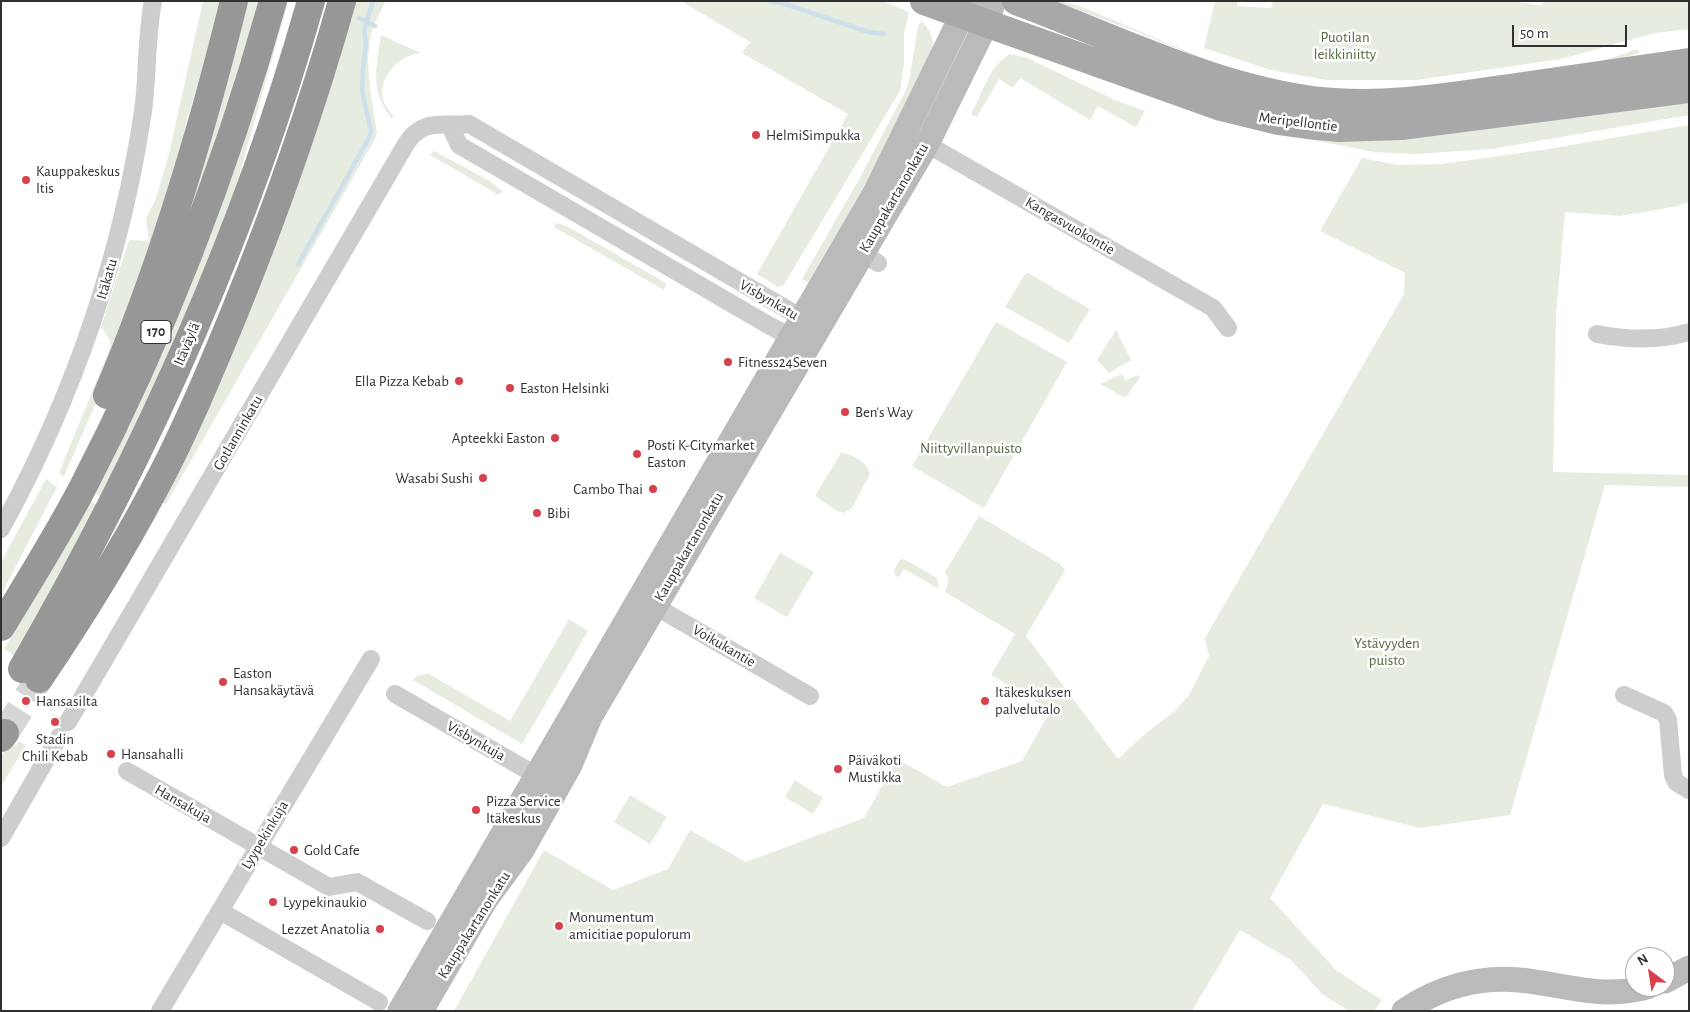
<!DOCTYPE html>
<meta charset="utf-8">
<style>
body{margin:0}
#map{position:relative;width:1690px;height:1012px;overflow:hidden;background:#fff;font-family:"Alegreya Sans",sans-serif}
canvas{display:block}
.frame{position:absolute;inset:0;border:2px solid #303030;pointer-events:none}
.north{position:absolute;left:1625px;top:947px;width:50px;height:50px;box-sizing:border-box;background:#fff;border:1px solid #acacac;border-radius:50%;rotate:329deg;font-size:14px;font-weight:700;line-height:20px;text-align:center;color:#303030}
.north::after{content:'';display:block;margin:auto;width:18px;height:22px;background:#d8414c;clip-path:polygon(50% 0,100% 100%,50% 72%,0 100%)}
.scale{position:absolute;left:1512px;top:25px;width:115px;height:22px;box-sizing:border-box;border:2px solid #303030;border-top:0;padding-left:6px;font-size:15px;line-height:18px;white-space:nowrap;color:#303030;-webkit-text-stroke:4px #fff;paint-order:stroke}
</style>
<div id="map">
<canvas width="1690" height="1012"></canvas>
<div class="frame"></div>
<div class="north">N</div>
<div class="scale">50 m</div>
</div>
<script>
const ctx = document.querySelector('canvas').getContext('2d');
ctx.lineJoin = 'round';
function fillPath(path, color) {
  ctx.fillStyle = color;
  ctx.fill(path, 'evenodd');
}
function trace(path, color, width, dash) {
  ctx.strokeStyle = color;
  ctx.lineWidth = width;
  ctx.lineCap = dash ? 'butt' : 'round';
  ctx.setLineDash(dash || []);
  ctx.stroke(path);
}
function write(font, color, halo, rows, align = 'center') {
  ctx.font = font + ' "Alegreya Sans",sans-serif';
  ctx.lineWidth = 5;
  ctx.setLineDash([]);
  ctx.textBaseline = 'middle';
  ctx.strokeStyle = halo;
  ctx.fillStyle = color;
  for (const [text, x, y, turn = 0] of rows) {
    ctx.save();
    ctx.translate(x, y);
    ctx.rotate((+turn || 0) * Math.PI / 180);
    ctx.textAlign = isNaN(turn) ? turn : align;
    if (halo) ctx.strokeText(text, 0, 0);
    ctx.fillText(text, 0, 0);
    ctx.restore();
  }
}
const green = new Path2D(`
 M203,1H223L186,122L177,174L102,389L64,476L59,473L111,346L110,340L101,327L129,240L149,241L146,218L155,201L169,154Z
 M246,1H260L190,216L180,214Z
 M283,1H288L285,13L232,201L150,403L100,498L95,492Z
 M353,1H386C381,11 374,23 371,34C364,68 372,98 377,132L375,139L166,504L159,501Z
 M681,1H883L909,12L904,34V64L900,91L783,286L778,287L757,274L848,114L742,53L750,42Z
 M1054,1C1072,1 1091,11 1108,18C1147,34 1186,52 1226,67C1320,103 1409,90 1505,77C1550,71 1592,67 1634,50H1638L1639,53L1595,67L1427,90L1379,94L1322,92L1258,80L1227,70L1143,34Z
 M1215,1H1238L1237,6L1271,8L1273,1H1512L1542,6L1543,1H1689V29L1655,33L1561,59L1416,80H1326L1271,70L1204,48Z
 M922,21L930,32L933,43L930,62L886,148L808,283L802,279L862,174L905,92L909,82L918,26Z
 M381,35L421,53C402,54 383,72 382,92C382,102 388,110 394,117L391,118C370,88 376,69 381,35Z
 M1010,54L1025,57L1115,100L1145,111L1136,127L1098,106L1090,120L1020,78L1013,88L999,79L977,117L971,114C982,94 990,65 1010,54Z
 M1689,100V115L1491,149L1414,154L1374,152L1287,135Z
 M1689,125V202L1678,206L1620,216L1565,212L1556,314L1553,472L1689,475V487L1605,485L1510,815L1420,828L1323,804L1270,898L1337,971L1382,1000L1374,1011H1349L1322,994L1291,960L1240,930L1192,1011H454L544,850L613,890L668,869L690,830L746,862L864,818L897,759L947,787L1022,761L1051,710L991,675L1015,634L945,592L949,580L945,572L979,516L1060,564L1065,570L1026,636L1118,759L1146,733L1175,711L1189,695L1209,656L1205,638L1404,294L1405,273L1320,231L1362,158L1397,165L1442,164L1542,150Z
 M434,151L488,180L502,191L499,195L430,155Z
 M556,223L565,225L666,283L664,290L554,227Z
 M1028,273L1090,309L1069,343L1005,307L1025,274Z
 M996,322L1067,362L984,508L912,466Z
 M1116,330L1131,360L1109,373L1097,360Z
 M1122,374L1126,381L1136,375L1140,377L1127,396L1123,397L1100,384Z
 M841,453C852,454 869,463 870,474L852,508L844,513L837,511L815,496Z
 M46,479L57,487L1,595V562Z
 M90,501L100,507L17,657L4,649Z
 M780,553L814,572L787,617L754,598Z
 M904,559L937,578L939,589L904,569L899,577L895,575L894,570L900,560Z
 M569,619L588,631L522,744L413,680L418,675L429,674L510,721Z
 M19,741L26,746L1,786V756L10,742L16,746Z
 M795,780L823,798L813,814L785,797Z
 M630,795L667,817L650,844L614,822Z`);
const stream = new Path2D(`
 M769,1L782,3L868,32L884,34
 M359,18L375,26
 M298,264L369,138L371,131L362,90L363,67L366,44L364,30L373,1`);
const highwayTunnel = new Path2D(`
 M5,733L39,679`);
const street = new Path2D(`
 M450,126L459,145L770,326L791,337H801
 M918,139L1213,308L1228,328
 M862,254L878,263
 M1597,334C1628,340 1659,341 1689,332
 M1,529C73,398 121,259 143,111C148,75 146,37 153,1
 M646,601L810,696
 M395,694L546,781
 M1624,695L1664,713L1668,720L1673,775L1676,782L1689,790
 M68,722L406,144C423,117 443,127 469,124L802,318L808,328
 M127,771L329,887L357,882L427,921
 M1,838L59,737
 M220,911L379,1002
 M160,1011L371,659`);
const secondary = new Path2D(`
 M1665,981L1689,968
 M400,1011L876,191L969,1
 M421,1011L486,899L522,850L570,765L590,717L927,144L986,24L994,1
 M1404,1011C1438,988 1478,976 1519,980C1565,984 1600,1000 1647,987`);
const primary = new Path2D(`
 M924,1L1221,107L1278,121L1307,125L1340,128L1401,126L1689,89
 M1016,1C1111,36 1206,84 1306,99C1374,109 1442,98 1509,88C1569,79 1629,71 1689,62`);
const highway = new Path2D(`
 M107,395C161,269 201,135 234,1
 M1,627C29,581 58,535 83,487C163,333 226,168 273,1
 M22,669C143,460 245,235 311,1
 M39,679C81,617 120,554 155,488C185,432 209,374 233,316C275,213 312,108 342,1
 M1,738L5,733`);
const markers = [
 [756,135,5,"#d8414c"],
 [26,180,5,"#d8414c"],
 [728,362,5,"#d8414c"],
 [459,381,5,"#d8414c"],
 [510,388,5,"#d8414c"],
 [845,412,5,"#d8414c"],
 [555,438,5,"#d8414c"],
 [637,454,5,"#d8414c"],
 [483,478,5,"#d8414c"],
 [653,489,5,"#d8414c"],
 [537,513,5,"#d8414c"],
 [223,682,5,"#d8414c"],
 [26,701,5,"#d8414c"],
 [985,701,5,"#d8414c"],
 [55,722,5,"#d8414c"],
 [111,754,5,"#d8414c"],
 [838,769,5,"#d8414c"],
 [476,810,5,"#d8414c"],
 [294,850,5,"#d8414c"],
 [273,902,5,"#d8414c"],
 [559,926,5,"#d8414c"],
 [380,929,5,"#d8414c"]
];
const shields = [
 [156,332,30]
];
const shieldNames = [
 ["170",156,332]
];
const parkNames = [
 ["Puotilan",1345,37],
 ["leikkiniitty",1345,54],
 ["Niittyvillanpuisto",971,448],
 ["Ystävyyden",1387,643],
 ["puisto",1387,660]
];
const streetNames = [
 ["Meripellontie",1298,122,7],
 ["Kauppakartanonkatu",894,198,-60],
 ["Kangasvuokontie",1070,226,30],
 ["Itäkatu",107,279,-74],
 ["Visbynkatu",769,300,30],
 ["Itäväylä",187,344,-67],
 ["Gotlanninkatu",238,433,-60],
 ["Kauppakartanonkatu",689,547,-60],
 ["Voikukantie",724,646,30],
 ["Visbynkuja",476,741,30],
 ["Hansakuja",183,804,30],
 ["Lyypekinkuja",265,835,-59],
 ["Kauppakartanonkatu",474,925,-58]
];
const poiNames = [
 ["HelmiSimpukka",766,135],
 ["Kauppakeskus",36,171],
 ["Itis",36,188],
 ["Fitness24Seven",738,362],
 ["Ella Pizza Kebab",449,381,"right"],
 ["Easton Helsinki",520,388],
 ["Ben's Way",855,412],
 ["Apteekki Easton",545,438,"right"],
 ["Posti K-Citymarket",647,445],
 ["Easton",647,462],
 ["Wasabi Sushi",473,478,"right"],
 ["Cambo Thai",643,489,"right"],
 ["Bibi",547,513],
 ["Easton",233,673],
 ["Hansakäytävä",233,690],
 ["Itäkeskuksen",995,692],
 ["palvelutalo",995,709],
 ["Hansasilta",36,701],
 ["Stadin",55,739,"center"],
 ["Chili Kebab",55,756,"center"],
 ["Hansahalli",121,754],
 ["Päiväkoti",848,760],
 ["Mustikka",848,777],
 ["Pizza Service",486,801],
 ["Itäkeskus",486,818],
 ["Gold Cafe",304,850],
 ["Lyypekinaukio",283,902],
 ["Monumentum",569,917],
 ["amicitiae populorum",569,934],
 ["Lezzet Anatolia",370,929,"right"]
];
fillPath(green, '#e6ecdf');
trace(stream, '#cddfea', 4.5);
trace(highwayTunnel, '#d6d6d6', 28, [28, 14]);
trace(street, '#cdcdcd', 18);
trace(secondary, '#bababa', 25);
trace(primary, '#a8a8a8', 28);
trace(highway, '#979797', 28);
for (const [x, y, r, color] of markers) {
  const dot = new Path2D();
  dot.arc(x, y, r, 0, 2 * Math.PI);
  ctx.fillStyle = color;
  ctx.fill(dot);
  trace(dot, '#fff', 2);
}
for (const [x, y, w] of shields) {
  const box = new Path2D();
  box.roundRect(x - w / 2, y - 11.5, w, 23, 4);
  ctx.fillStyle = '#fff';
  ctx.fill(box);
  trace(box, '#303030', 1);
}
write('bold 14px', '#303030', null, shieldNames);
write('15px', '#536940', '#fff', parkNames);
write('15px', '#303030', '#fff', streetNames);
write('15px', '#303030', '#fff', poiNames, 'left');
</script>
